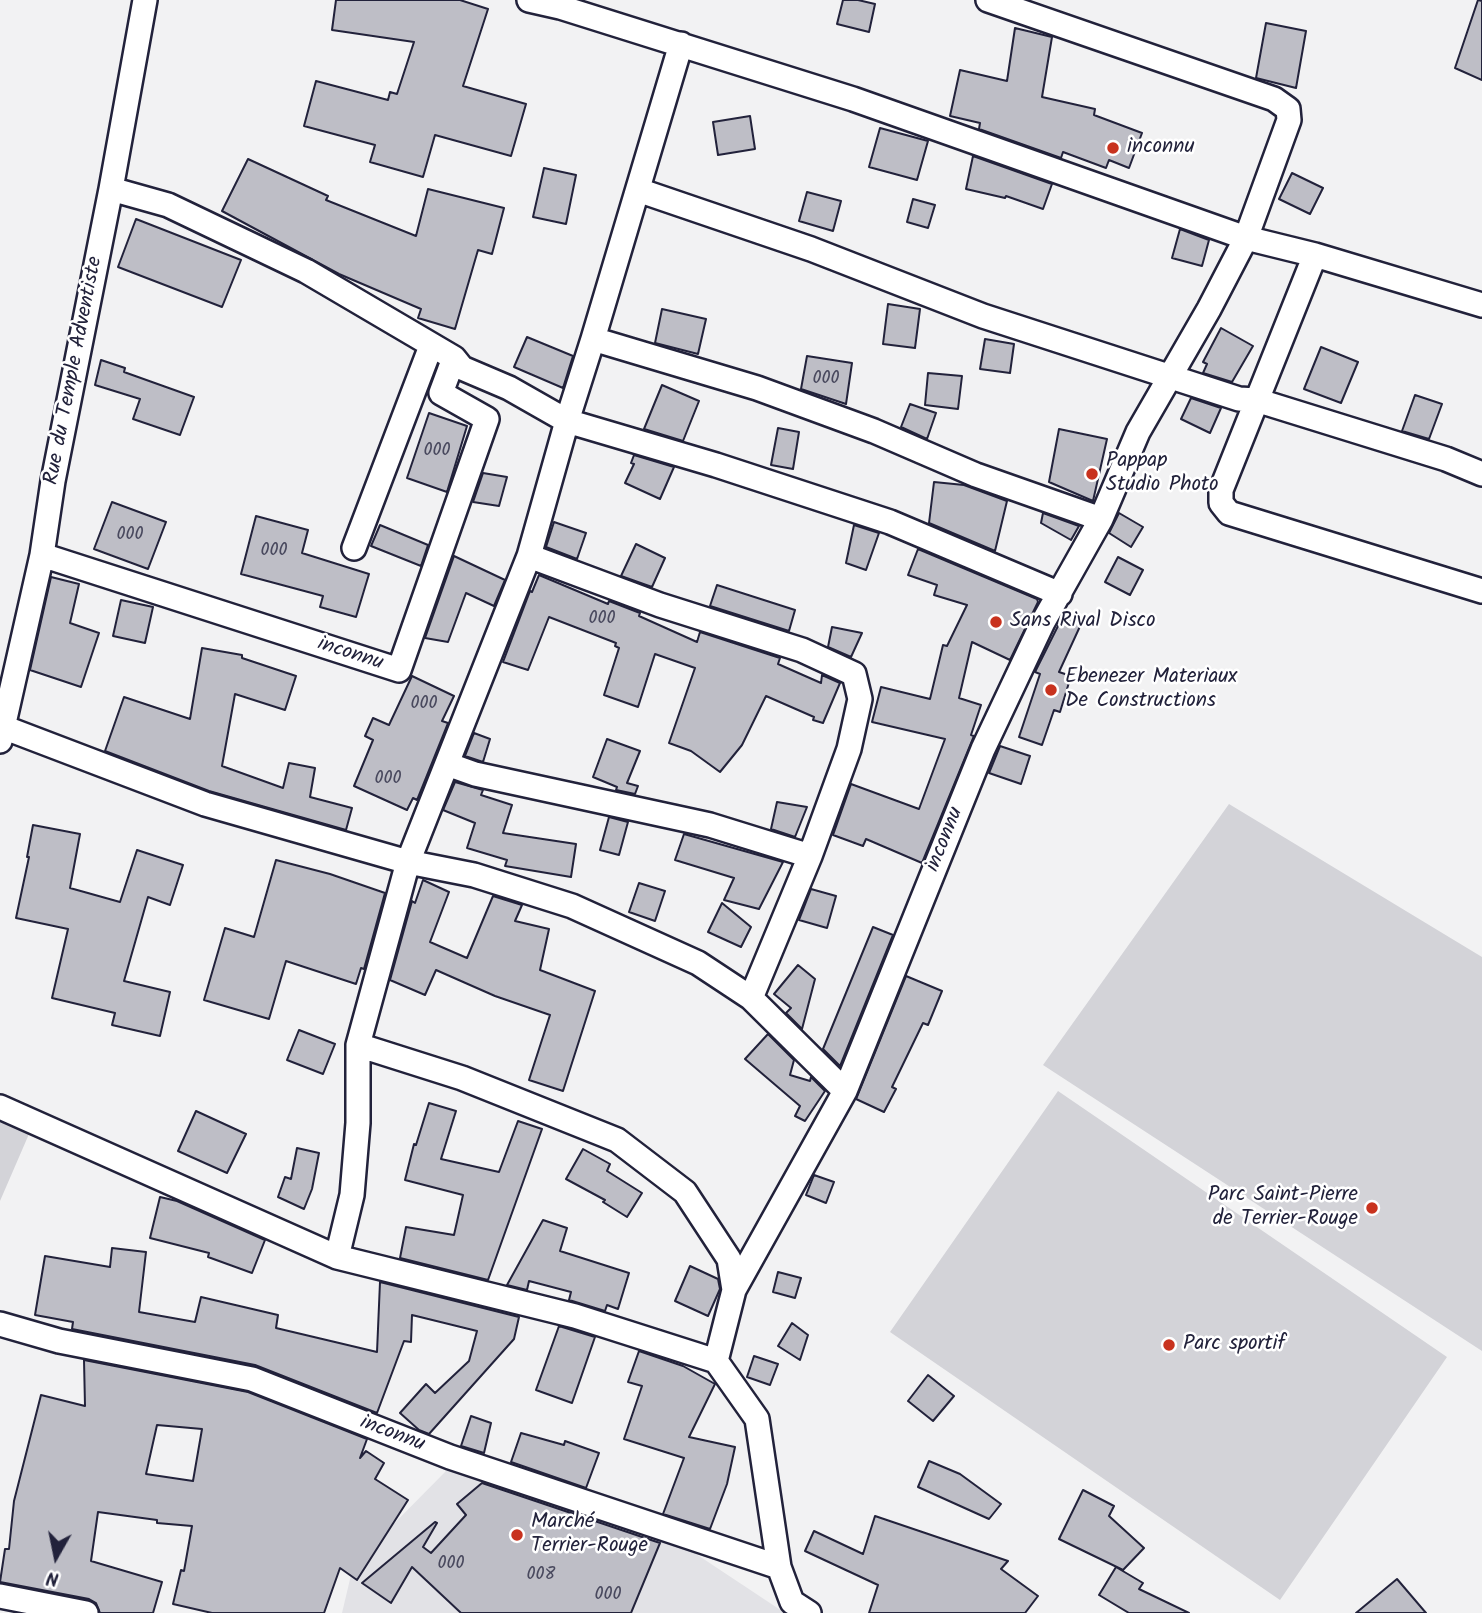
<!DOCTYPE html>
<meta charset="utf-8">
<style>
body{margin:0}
#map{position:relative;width:1482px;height:1613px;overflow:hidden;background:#f2f2f3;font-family:Kalam,sans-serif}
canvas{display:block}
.north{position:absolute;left:21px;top:1522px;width:70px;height:70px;-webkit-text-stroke:5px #fff;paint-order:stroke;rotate:189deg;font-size:19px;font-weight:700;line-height:28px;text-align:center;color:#22223b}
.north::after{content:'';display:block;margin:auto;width:24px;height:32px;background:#22223b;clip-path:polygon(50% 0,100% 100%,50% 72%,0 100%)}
</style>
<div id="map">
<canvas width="1482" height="1613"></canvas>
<div class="north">N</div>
</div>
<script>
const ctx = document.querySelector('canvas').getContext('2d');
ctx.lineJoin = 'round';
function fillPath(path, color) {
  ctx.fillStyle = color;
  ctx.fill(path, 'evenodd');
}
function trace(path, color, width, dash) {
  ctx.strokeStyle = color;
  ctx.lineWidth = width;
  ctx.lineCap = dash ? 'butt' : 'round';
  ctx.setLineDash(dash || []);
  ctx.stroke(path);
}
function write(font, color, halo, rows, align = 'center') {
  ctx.font = font + ' Kalam,sans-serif';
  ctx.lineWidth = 5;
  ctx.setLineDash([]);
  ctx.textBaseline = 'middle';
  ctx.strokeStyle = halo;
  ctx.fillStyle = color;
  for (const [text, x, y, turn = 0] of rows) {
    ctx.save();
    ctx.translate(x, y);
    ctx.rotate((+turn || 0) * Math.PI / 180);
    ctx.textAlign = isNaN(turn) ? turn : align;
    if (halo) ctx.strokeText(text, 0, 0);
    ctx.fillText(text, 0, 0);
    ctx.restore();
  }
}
const built = new Path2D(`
 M448,1469L582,1511L687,1548L785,1613H342L351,1575L362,1556Z`);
const green = new Path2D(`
 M1229,804L1482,957V1351L1043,1065Z
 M1058,1091L1447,1357L1280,1600L890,1332Z
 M0,1120L29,1134L0,1201Z`);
const building = new Path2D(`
 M336,0H460L488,9L463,86L526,104L511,156L435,135L423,177L370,162L375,145L304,126L316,81L388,100L390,92L397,94L414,42L332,30Z
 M843,0H858L875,4L869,32L837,24Z
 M1478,0L1482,1V80L1455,68Z
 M1266,23L1306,31L1296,88L1256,78Z
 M1015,28L1052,37L1042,97L1095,109L1094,115L1142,133L1129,168L1109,160L1106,168L1063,152L1061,158L979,129L980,123L950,116L960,70L1007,81Z
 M750,116L755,149L718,155L713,122Z
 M880,128L928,141L917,180L869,167Z
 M973,156L1052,184L1043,209L1006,196L1005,198L966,189Z
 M248,159L328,196L326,200L416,236L428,189L504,208L492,254L478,250L455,329L418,318L421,309L339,274L222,211Z
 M544,168L576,175L566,224L533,217Z
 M1292,173L1323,188L1310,214L1279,199Z
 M807,192L841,201L833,231L799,221Z
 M913,199L935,205L928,228L907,222Z
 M136,219L241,260L222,307L118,267Z
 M1180,229L1209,240L1202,266L1172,258Z
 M888,304L920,309L915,348L883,344Z
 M662,309L706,319L698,354L655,343Z
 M1221,328L1253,346L1232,382L1203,373L1207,364L1203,362Z
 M527,337L573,356L563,388L514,367Z
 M985,339L1014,344L1010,373L980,369Z
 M1321,347L1358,362L1341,403L1304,389Z
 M807,356L852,363L846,404L801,389Z
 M101,360L125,368L124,372L194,397L180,435L133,419L140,399L95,385Z
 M928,373L962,376L958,409L925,405Z
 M662,385L699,401L683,441L644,429Z
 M1415,395L1442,404L1429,439L1402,431Z
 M1191,398L1221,408L1210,433L1181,419Z
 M910,404L936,413L927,439L901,427Z
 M429,413L467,426L447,492L407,478Z
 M778,428L799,432L793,469L771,465Z
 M1059,429L1107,439L1093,501L1049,482Z
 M634,455L674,467L660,499L625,483L634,464L631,463Z
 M483,473L507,477L499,506L473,502Z
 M934,482L964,485L1007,501L995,551L929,523Z
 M112,502L166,522L148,569L94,549Z
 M1043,513L1079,526L1071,540L1041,523Z
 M1119,513L1143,527L1131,547L1109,533Z
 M256,516L308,530L302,553L369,574L356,617L320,607L323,596L241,574Z
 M554,522L586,533L577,559L546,547Z
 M380,525L428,545L421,566L371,546Z
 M854,525L879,533L866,570L846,563Z
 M636,544L665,558L652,587L621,576Z
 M918,549L1037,599L1038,602L1010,660L972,642L959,698L981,705L971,735L974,736L922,863L866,839L863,846L833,835L851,784L919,809L945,739L872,722L881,687L930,699L943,645L947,646L967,605L934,595L937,585L908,575Z
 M454,556L505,580L494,606L466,593L448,642L425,638Z
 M1118,557L1143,570L1130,595L1105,582Z
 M539,575L608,604L609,601L640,613L639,616L697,642L700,632L780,658L778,664L821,683L822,675L840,683L823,723L813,720L814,717L766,696L742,745L720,772L691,751L669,743L695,668L655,654L638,707L604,695L619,648L615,646L616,643L549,617L528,670L503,662L530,591L532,592Z
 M51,577L79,584L70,623L99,633L81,687L30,670Z
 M717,585L795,610L789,631L710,606Z
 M121,600L153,607L145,643L113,636Z
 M1064,614L1082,622L1059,672L1071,676L1060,712L1054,710L1042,745L1019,737L1040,674L1035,672Z
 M832,627L862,633L851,657L828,647Z
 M202,648L242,655V658L296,676L285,710L235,694L222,766L283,788L289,763L315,768L310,797L352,808L346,830L209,791L105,751L124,697L190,719Z
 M412,676L454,696L442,721L448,723L417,800L413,798L407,810L354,786L373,740L365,736L373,718L389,725Z
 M474,733L490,739L483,762L465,756Z
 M607,739L640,751L627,783L638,786L635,794L616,790L617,787L593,777Z
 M1000,746L1030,756L1021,784L989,773Z
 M455,782L483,790L481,795L512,805L503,833L576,844L571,877L505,866L507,860L467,848L475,823L443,810Z
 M777,802L807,807L795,837L771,829Z
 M609,817L628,822L619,855L600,850Z
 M33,825L80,834L70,888L120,902L137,850L183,865L170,905L148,897L124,981L170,992L160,1036L112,1025L115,1013L52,998L68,929L16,918L29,857H27Z
 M684,834L783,862L759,909L724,900L734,878L675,860Z
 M276,860L330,874L385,893L364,969L361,968L356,984L286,961L269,1019L204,1000L225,928L254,937Z
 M423,880L449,892L430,942L467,958L493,896L522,905L515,921L549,929L540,970L595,991L563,1091L529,1080L550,1015L495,996L436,970L425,995L390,980L412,901L415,903Z
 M639,883L665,891L655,921L629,912Z
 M811,889L836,896L827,928L799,920Z
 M722,903L751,927L741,947L708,932Z
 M873,927L893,935L840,1066L823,1049Z
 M798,965L815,979L802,1029L786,1013L791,1008L774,994Z
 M906,976L942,991L928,1025L923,1023L892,1087L896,1089L884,1112L856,1099Z
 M299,1030L335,1044L323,1074L287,1060Z
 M768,1034L794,1060L790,1075L810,1081L811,1077L825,1091L805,1121L795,1116L800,1106L745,1059Z
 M429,1103L456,1111L441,1159L499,1172L518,1121L542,1129L488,1280L400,1258L406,1227L454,1235L463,1195L405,1180L414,1144L416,1145Z
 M196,1111L246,1134L227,1173L178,1151Z
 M297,1148L319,1153L312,1189L304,1209L278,1197L285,1177L291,1179Z
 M583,1149L610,1164L607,1171L642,1193L627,1217L603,1202L605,1200L566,1179Z
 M814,1175L834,1182L826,1203L806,1195Z
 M160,1197L177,1201L265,1240L252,1273L208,1257L209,1253L150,1238Z
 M543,1220L567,1228L560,1251L629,1273L618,1309L607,1305L605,1311L569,1300L571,1292L529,1281L527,1290L507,1285Z
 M112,1248L146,1252L139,1312L195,1322L201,1297L278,1315L276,1328L377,1352L380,1282L519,1317L514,1339L429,1434L419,1430L400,1413L426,1384L435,1393L469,1361L477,1331L412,1315L411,1342L404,1341L377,1413L255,1365L72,1329L73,1322L35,1315L45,1256L110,1267Z
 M690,1266L718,1279L720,1289L708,1316L675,1301Z
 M778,1272L801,1278L795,1298L773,1292Z
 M792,1323L808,1335L800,1360L778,1346Z
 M559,1326L595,1337L572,1403L536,1390Z
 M639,1351L683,1366L715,1384L689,1437L735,1447L727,1484L710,1529L663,1514L684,1458L624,1439L642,1386L628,1382Z
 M754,1356L778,1364L770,1385L747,1377Z
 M84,1360L248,1392L367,1439L360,1458L366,1451L384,1463L375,1479L408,1500L357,1580L340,1568L324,1613H212L173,1604L181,1570L184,1571L192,1526L157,1523V1520L98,1512L91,1561L162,1582L153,1613H100L96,1603L89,1599L0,1582L5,1549H9L14,1501L41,1395L85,1406ZM157,1425L202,1429L193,1481L146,1474Z
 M928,1375L954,1396L933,1421L908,1401Z
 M471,1416L491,1423L484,1453L461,1446Z
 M521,1433L564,1445L565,1441L599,1453L586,1488L511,1462Z
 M929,1461L960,1474L1001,1504L989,1519L918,1487Z
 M482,1483L660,1543L631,1613H461L412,1567L391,1603L362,1583L435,1522L437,1523L423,1547L431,1553L466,1515L457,1504Z
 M1083,1490L1114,1506L1109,1516L1144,1548L1123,1570L1059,1539Z
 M875,1516L1008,1561L1001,1569L1038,1596L1025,1613H869L878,1585L805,1551L814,1531L863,1554Z
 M1116,1567L1143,1583L1139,1589L1189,1613H1129L1099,1595Z
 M1397,1579L1426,1613H1356Z`);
const street = new Path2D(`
 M529,0L560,7L853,99L1246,238L1315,255L1482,305
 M111,189L168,205L306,271L454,358L462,368L509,388L567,421L716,465L890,522L1060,594
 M638,190L811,249L983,316L1239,399L1256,400L1446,459L1482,474
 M1315,255L1221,490V503L1229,513L1482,591
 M593,339L757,388L874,431L976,475L1101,519
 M354,548L431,346
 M42,555L399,670L487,419L441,393L454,358
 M529,556L660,605L802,650L854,674L860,699L849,749L810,856L751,998
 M3,727L205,804L408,862L474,875L572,906L698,963L751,998L845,1091
 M0,741L42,555L53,481L111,189L145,0
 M447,764L475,774L710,825L810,856
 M358,1045L462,1078L617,1140L685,1192L729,1259L734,1290
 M0,1107L337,1257L575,1316L716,1361
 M337,1257L352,1195L358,1123V1045L408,862L529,556L567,421L593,339L681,44
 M0,1324L59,1341L252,1379L450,1457L779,1567
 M0,1596L86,1613
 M809,1613L792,1602L779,1567L757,1419L716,1361L734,1290L845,1091L983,749L1043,622L1101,519L1138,432L1209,309L1246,238L1289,120L1288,109L1274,99L988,0`);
const markers = [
 [1113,148,7,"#c8321e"],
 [1092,474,7,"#c8321e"],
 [996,622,7,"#c8321e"],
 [1051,690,7,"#c8321e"],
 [1372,1208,7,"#c8321e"],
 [1169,1345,7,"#c8321e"],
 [517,1535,7,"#c8321e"]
];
const numberNames = [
 ["000",826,380],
 ["000",437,452],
 ["000",130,536],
 ["000",274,552],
 ["000",602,620],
 ["000",424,705],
 ["000",388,780],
 ["000",451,1565],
 ["008",541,1576],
 ["000",608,1596]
];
const poiNames = [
 ["inconnu",1127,148],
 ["Pappap",1106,462],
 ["Studio Photo",1106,486],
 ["Sans Rival Disco",1010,622],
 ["Ebenezer Materiaux",1065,678],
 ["De Constructions",1065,702],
 ["Parc Saint-Pierre",1358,1196,"right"],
 ["de Terrier-Rouge",1358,1220,"right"],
 ["Parc sportif",1183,1345],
 ["Marché",531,1523],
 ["Terrier-Rouge",531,1547]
];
const streetNames = [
 ["Rue du Temple Adventiste",75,371,-79],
 ["inconnu",350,655,18],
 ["inconnu",946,840,-68],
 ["inconnu",392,1435,21]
];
fillPath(built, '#e2e2e6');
fillPath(green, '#d3d3d8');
fillPath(building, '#bebec6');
trace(building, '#22223b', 2);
trace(street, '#22223b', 28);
trace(street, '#fff', 23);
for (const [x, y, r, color] of markers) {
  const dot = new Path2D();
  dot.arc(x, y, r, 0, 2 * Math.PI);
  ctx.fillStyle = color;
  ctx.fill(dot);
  trace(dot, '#fff', 2.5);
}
write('18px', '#49495e', null, numberNames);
write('21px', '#22223b', '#fff', poiNames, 'left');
write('21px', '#22223b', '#fff', streetNames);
</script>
